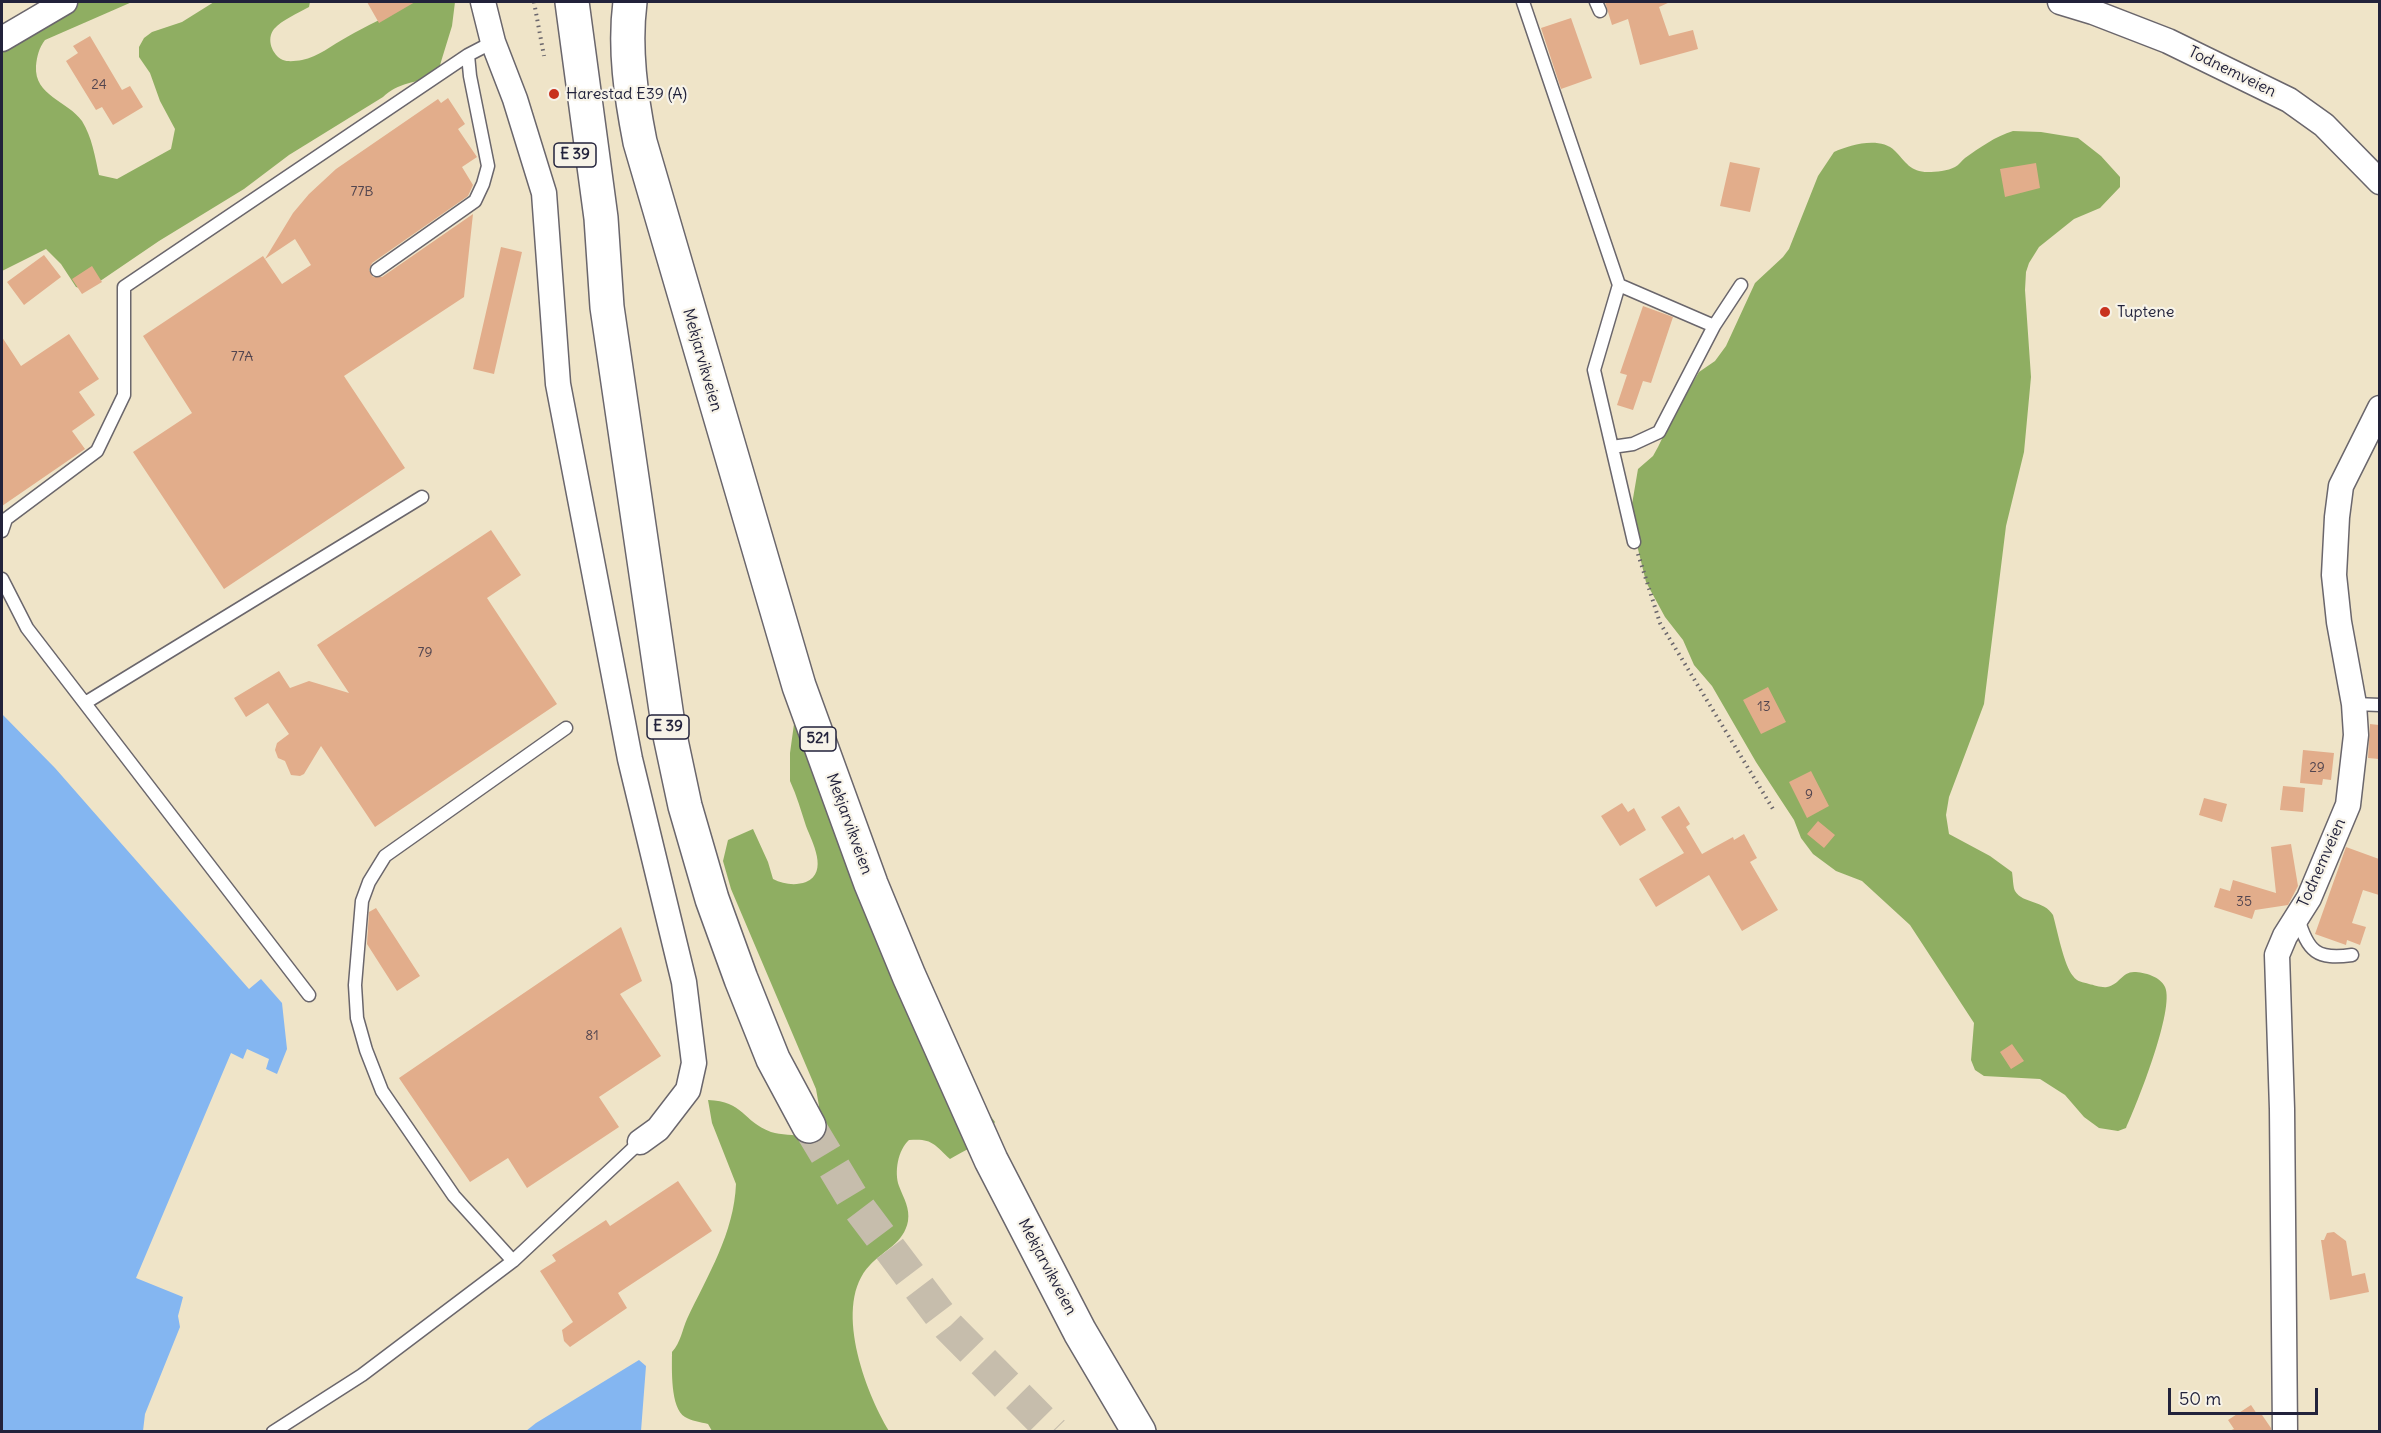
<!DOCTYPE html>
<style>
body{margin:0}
#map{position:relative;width:2381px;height:1433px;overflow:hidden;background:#efe4c8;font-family:Delius,sans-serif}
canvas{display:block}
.frame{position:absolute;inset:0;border:3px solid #22223b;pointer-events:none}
.scale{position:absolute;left:2168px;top:1388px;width:150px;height:27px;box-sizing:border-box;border:3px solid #22223b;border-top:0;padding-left:8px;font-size:18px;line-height:21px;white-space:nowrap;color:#22223b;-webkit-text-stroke:4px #f7f3e8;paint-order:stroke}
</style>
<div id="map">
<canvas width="2381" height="1433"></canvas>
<div class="frame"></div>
<div class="scale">50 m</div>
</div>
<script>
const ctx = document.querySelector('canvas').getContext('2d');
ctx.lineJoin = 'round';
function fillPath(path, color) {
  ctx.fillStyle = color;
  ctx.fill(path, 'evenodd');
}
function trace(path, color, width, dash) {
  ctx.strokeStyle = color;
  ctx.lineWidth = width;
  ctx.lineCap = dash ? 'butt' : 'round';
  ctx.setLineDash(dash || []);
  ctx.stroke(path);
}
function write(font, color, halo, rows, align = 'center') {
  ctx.font = font + ' Delius,sans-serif';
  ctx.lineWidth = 4.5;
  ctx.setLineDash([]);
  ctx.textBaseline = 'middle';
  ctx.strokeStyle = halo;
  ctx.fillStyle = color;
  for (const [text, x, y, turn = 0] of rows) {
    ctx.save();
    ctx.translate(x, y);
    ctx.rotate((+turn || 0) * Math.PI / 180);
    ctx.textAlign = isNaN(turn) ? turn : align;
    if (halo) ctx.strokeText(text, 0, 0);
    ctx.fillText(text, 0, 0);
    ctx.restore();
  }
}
const forest = new Path2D(`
 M77,2H132L45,40C39,48 37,56 36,66C34,96 68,101 82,121C92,137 95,157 99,175L117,179L171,149L175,129L160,101L150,73L139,57V47L144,38L152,32L182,22L214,2H310L309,7C298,13 282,20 274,29C266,39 272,55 283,60C288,62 296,61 302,60C318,57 332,45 347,37C367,25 388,18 406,2H455L452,26L436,78C416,81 398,83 383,97L289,155L244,189L159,241L87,290L76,287L61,264L46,249L2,271V44Z
 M2013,131L2041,132L2078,138L2101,156L2120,177V187L2100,208L2074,219L2039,247L2029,263L2026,272L2025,290L2031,377L2024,452L2006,526L1984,704L1949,797L1946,815L1949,834L1990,856L2012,872C2013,878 2013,887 2015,891C2023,904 2044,900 2053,915C2057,929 2064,966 2073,976C2077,982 2083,982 2089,984C2094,985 2102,988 2107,987C2119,985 2122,972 2134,972C2144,972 2161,977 2165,987C2175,1009 2137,1104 2126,1128L2118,1131L2099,1128L2084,1117L2065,1095L2040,1079L1984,1076L1975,1070L1971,1060L1974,1023L1910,925L1862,881L1836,871L1813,854L1801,838L1794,820L1756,762L1712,686L1694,665L1683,640L1665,617L1646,582L1630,516L1638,469L1653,456L1658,447L1675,412L1699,372L1715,361L1726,346L1755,283L1783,257L1789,249L1818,176L1834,152C1850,145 1880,136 1895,151C1906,162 1910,172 1928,172C1936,172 1948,171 1955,167C1959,165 1961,161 1965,158C1979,148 1996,136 2013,131Z
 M804,720L853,804L982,1105L995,1122C979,1148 975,1144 950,1159C934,1144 932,1138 909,1140C898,1150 894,1172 899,1186C904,1199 910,1208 908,1221C904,1243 884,1250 870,1265C832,1304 865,1391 889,1431H712L708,1424C701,1422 691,1421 685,1417C670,1408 672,1368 672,1352C681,1342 682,1330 687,1319C708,1275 734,1233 736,1184L712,1123L708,1100C744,1101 742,1121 771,1132C781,1135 794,1135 805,1136L817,1125L819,1106L816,1089L731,889L723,861L728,840L753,829L768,862L773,879C783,884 795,886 806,882C829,872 812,842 806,826C801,811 797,796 790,781V753L794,724Z`);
const water = new Path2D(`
 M2,714L55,768L249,989L261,979L282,1003L287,1049L277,1074L266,1069L269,1059L247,1049L243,1059L231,1053L136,1278L183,1297L178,1316L180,1327L145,1414L143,1431H2Z
 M639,1360L646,1366L641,1431H526L536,1423Z`);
const building = new Path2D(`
 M367,2H415L379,23Z
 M1605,2H1670L1659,7L1669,36L1693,30L1698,49L1640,65L1628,19L1612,25Z
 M1571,18L1592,78L1561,89L1541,28Z
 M90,36L122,90L130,86L143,107L113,125L102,107L96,110L66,61L78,53L73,46Z
 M448,98L465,124L458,129L477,157L462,167L473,185L468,196L372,263L369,270L373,277H382L473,214L464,297L344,376L405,468L224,589L133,452L192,413L143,336L263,256L265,259L293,213L309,194L336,169L438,99L441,103ZM295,239L311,265L282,284L265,259Z
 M1730,162L1760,168L1750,212L1720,206Z
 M2036,163L2040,188L2005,197L2000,169Z
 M501,247L522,252L494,374L473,369Z
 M44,255L61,277L24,305L7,282Z
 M92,266L102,282L82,294L72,279Z
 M1643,306L1673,317L1651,383L1643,381L1633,410L1617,405L1627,375L1620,373Z
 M69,334L99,379L79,392L95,415L72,431L85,449L2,506V337L21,366Z
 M491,530L521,575L487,598L557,704L375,827L321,746L304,774L300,776L291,775L285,761L278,758L275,750L277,743L289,734L268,703L246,717L234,698L279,671L290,688L309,681L349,693L317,645Z
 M1768,687L1786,722L1761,734L1743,700Z
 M2370,724L2379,725V759L2368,758Z
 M2303,750L2334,753L2331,780L2323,779L2322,785L2300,783Z
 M1811,771L1829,806L1807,818L1789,782Z
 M2283,786L2305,788L2303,812L2280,810Z
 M2204,798L2227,804L2222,822L2199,815Z
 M1622,803L1628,812L1634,808L1646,830L1620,846L1601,816Z
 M1679,806L1690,824L1686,827L1702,854L1733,837L1734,840L1744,834L1757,858L1750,862L1778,910L1742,931L1709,875L1656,907L1639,879L1684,853L1661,817Z
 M1818,821L1835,835L1824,848L1807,834Z
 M2291,844L2298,886L2288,905L2255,910L2252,919L2214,907L2220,888L2230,891L2233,880L2276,893L2271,847Z
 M2346,847L2379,859V895L2363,890L2352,923L2366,927L2360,945L2347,940L2346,945L2315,934Z
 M376,908L420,976L397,991L367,944L369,912Z
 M621,927L642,981L620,994L661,1056L599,1097L619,1127L527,1188L508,1158L470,1182L399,1078Z
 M2012,1044L2024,1061L2011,1069L2000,1052Z
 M678,1181L712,1231L618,1293L627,1308L570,1347L564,1341L562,1330L573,1322L540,1271L556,1261L552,1255L606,1220L610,1226Z
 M2334,1232L2346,1241L2352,1276L2365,1273L2369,1292L2330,1300L2321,1240H2324L2327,1233Z
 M2251,1405L2257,1414L2260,1412L2271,1428V1431H2229L2234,1429L2228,1420Z`);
const trunkTunnel = new Path2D(`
 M809,1126L856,1204L949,1327L1053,1432`);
const path = new Path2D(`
 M534,2L544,56
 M1638,554L1660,623L1773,809`);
const service = new Path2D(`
 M1523,2L1619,285L1594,370L1634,542
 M1596,2L1600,11
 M377,270L475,201L483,184L488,166L470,76L468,55
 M1619,285L1714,326
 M1612,447L1633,444L1659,432L1714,326L1741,285
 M2,531L6,519L97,451L124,395V287L468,55L493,42
 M2,579L27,628L309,995
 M85,703L422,497
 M2354,704L2380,705
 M2298,918C2308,952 2317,960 2352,955
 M513,1261L454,1196L382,1091L366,1050L357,1018L355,985L362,901L369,882L385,856L566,728
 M273,1432L362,1375L513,1261L640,1142`);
const minor = new Path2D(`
 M483,2L493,42L515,99L544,193L558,384L630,759L684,982L694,1063L688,1090L658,1129L640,1142
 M2060,2L2093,12L2168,41L2289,100L2324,125L2380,182
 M2,39L65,2
 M2285,1432L2282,1109L2277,955L2285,936L2309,898L2348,805L2356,735L2354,704L2339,622L2334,575L2337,517L2341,486L2380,408`);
const primary = new Path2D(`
 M630,2C624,49 631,96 640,142L799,686L871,884L909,976L991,1160L1080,1332L1139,1432`);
const trunk = new Path2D(`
 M572,2L601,218L607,307L669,731L685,806L712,899L741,979L773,1059L809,1126`);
const markers = [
 [554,94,6,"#c8321e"],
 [2105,312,6,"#c8321e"]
];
const numberNames = [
 ["24",99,85],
 ["77B",362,192],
 ["77A",242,357],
 ["79",425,653],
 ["13",1764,707],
 ["29",2317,768],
 ["9",1809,795],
 ["35",2244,902],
 ["81",592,1036]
];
const shields = [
 [575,155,42],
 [668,727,42],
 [818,739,36]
];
const shieldNames = [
 ["E 39",575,155],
 ["E 39",668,727],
 ["521",818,739]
];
const streetNames = [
 ["Todnemveien",2232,72,26],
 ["Mekjarvikveien",702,360,74],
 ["Mekjarvikveien",849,824,70],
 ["Todnemveien",2322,863,-66],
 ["Mekjarvikveien",1047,1267,62]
];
const poiNames = [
 ["Harestad E39 (A)",566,94],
 ["Tuptene",2117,312]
];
fillPath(forest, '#8fae62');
fillPath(water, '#84b6f1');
fillPath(building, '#e2ad8b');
trace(trunkTunnel, '#c6bdac', 33, [33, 16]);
trace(service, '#6a666c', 15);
trace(minor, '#6a666c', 27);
trace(primary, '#6a666c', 36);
trace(trunk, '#6a666c', 36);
trace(path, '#6a666c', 4, [1.5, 4.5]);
trace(service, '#fff', 12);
trace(minor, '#fff', 24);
trace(primary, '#fff', 33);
trace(trunk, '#fff', 33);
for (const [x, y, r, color] of markers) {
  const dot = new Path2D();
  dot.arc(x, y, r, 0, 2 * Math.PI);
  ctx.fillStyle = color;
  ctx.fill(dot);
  trace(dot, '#f7f3e8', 2);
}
write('14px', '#52454f', null, numberNames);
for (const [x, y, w] of shields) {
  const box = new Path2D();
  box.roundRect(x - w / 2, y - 12, w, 24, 4.5);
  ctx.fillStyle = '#f7f3e8';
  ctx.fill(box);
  trace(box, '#22223b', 1.5);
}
write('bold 15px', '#22223b', null, shieldNames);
write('16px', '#22223b', '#f7f3e8', streetNames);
write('16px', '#22223b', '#f7f3e8', poiNames, 'left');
</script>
